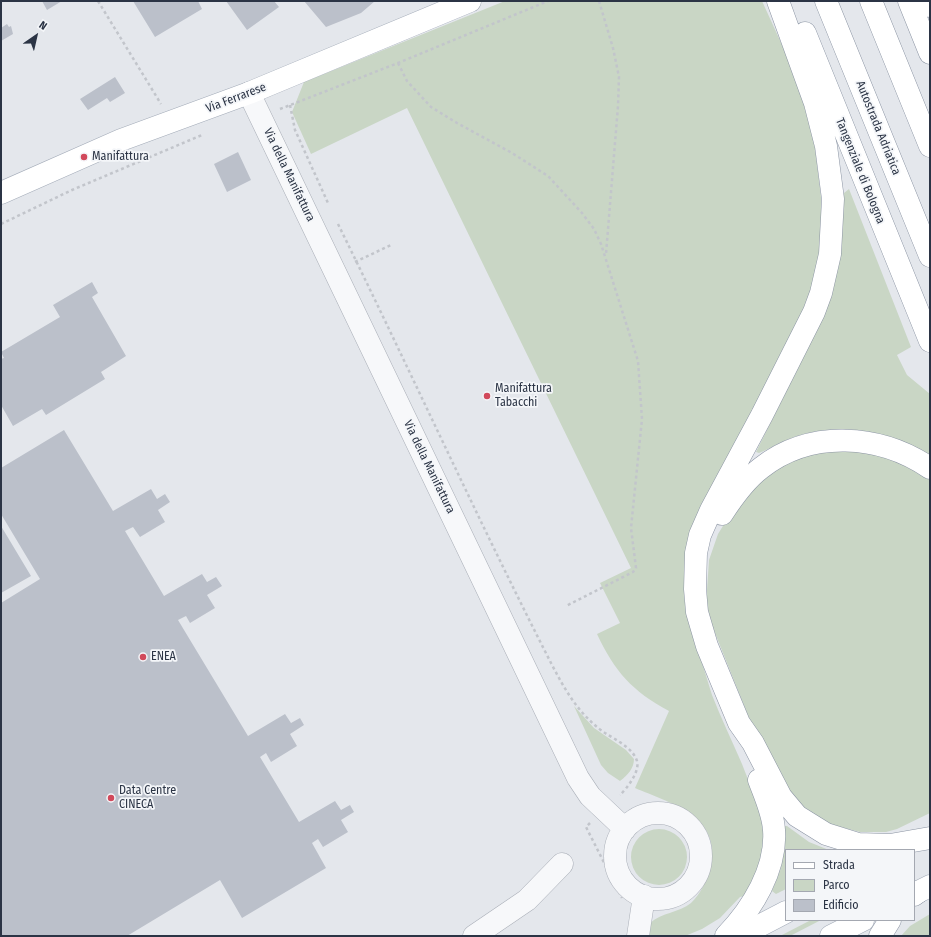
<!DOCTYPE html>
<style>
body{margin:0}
#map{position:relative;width:931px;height:937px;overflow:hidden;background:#e4e7ec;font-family:"Fira Sans Condensed",sans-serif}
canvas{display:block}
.frame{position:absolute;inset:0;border:2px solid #2b3445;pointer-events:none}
.legend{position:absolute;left:785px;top:849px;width:130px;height:72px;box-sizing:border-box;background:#f4f6f9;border:1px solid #a4a8b1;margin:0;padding:5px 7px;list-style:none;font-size:12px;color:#2b3445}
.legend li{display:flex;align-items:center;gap:8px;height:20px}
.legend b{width:20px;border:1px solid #a4a8b1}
.north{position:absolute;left:16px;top:16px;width:40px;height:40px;-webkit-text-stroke:3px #f4f6f9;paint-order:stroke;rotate:34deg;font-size:11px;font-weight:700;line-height:16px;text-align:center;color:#2b3445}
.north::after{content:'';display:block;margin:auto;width:14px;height:18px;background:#2b3445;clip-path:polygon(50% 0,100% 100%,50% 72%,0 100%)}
</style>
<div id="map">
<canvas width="931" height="937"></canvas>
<div class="frame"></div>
<ul class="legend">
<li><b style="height:5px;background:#fff"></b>Strada</li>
<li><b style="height:11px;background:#c9d6c5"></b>Parco</li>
<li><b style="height:11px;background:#bbc0ca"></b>Edificio</li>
</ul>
<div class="north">N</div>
</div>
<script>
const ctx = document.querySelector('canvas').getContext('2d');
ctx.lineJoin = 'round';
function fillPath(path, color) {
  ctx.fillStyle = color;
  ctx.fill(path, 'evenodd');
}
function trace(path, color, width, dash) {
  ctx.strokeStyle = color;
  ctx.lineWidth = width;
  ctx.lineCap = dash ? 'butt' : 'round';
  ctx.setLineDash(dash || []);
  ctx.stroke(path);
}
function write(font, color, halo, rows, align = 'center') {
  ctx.font = font + ' "Fira Sans Condensed",sans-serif';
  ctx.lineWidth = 3.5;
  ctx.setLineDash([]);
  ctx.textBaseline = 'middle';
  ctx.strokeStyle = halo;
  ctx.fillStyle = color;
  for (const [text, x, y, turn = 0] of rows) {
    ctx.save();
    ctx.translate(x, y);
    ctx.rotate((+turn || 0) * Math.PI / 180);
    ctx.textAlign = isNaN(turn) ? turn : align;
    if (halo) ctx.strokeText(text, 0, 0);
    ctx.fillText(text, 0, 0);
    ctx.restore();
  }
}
const green = new Path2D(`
 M505,1H762L798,80L815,146L821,197L822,226L819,262L804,312L686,560C680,598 688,624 701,660C705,671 708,683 712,695C721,718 732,741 742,764C750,785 761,808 763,830C766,854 755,876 744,896L740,897L720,918L702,929L685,936H649L650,923C662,912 679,913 691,903C701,894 708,878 711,865C721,816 670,803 635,788L669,711C632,691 615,672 597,634L620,623L600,583L631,568L407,108L311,154L292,112L304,82Z
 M849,189L911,347L897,355L907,375L930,394V456C888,429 836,421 789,439C779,443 769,449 759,453L756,452L815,333L843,211L844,193Z
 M851,448L906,464L930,480V813L897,829L886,832H860L829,824L793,800L761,748L711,623L707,605V590L709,560L718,534L744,492L800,455Z
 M574,706L594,728L626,750L634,759C634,768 628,775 620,781L608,773L601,765Z
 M784,826H787L809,842L829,850H786V889L776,894L772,891L781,868Z
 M631 857a28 28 0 1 1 56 0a28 28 0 1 1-56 0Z
 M930,914V936H901L910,926Z
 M811,920H821L790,936H780Z`);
const building = new Path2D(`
 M42,1H62L47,10Z
 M133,1H198L202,9L155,37Z
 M226,1H274L279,7L247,30Z
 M304,1H375L361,13L326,27Z
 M7,24L9,27L11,26L13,34L1,41V28Z
 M115,77L125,93L110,102L107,98L88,110L80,99Z
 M238,152L251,180L227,192L214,164Z
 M92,282L98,293L92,297L126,356L101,372L105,379L46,415L42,409L13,426L1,405V359L4,358L1,352L60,317L53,305Z
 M64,430L113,511L151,489L157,499L165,494L170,502L158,510L165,522L140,537L133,527L125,531L164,596L202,574L207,582L216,577L222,586L207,595L215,608L190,623L186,616L178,620L248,736L285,714L291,723L300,718L304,725L290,734L297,746L271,762L266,753L260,757L299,822L335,801L341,810L350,805L354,812L341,820L348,832L323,847L318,839L312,843L326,868L242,918L220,880L127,936H1V603L40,579L1,514V468Z
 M1,526L31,576L1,593Z`);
const path = new Path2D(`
 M98,1L161,104
 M599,1L613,48L619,77L618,106L606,254
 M398,63L407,81L431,107L457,123L512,153L548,176L582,213L594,229L601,244L638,361L642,419L631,528L636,568L633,572L566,606
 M290,105L295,130L328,203
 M280,109L398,63L548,1
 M1,224L72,190L202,135
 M338,224C410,370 477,518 551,663C565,690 579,715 605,733C616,740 633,748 637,761C640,772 627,788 620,795
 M355,262L391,245
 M590,823L586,827L622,898`);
const minor = new Path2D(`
 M249,93L578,778L590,796L625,829
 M615 856a43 43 0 1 1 86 0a43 43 0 1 1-86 0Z
 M474,936L527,900L562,864
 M638,936L644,896`);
const major = new Path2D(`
 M1,193L121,140L249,93L470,1
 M914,894L930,886
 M740,936L786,912
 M831,936L863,920`);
const highway = new Path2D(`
 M778,1L815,103L826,146L833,199L830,254L821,293L814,312L762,415L711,510L700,535L696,553L695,589L697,612L707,646L739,723L753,743L781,797L797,816L826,834L858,844L890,845L930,838
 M826,1L930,256
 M871,1L930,146
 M909,1L930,53
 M928,1L930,6
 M805,33L930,341
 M722,514C733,497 745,480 761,468C811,429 880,434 930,468
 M914,895L918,892
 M726,936C752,909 777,869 774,830C773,813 765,796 759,780
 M880,936L890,920`);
const markers = [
 [84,157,4,"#d1495b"],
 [487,396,4,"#d1495b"],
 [143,657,4,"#d1495b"],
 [111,798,4,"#d1495b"]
];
const streetNames = [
 ["Via Ferrarese",236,98,-21],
 ["Autostrada Adriatica",878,128,68],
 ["Tangenziale di Bologna",860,171,68],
 ["Via della Manifattura",289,175,64],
 ["Via della Manifattura",429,467,64]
];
const poiNames = [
 ["Manifattura",92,157],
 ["Manifattura",495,389],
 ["Tabacchi",495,403],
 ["ENEA",151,657],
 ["Data Centre",119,791],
 ["CINECA",119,805]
];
fillPath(green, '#c9d6c5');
fillPath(building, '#bbc0ca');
trace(minor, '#a9aeb7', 23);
trace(major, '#a3abb8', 23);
trace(highway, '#8b94a3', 23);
trace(path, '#c2c5cb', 2.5, [3, 3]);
trace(minor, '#f7f8fa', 22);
trace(major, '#fff', 22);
trace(highway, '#fff', 22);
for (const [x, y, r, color] of markers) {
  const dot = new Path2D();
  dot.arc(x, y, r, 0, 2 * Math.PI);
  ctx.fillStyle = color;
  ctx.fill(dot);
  trace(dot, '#f4f6f9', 1.5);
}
write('12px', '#2b3445', '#f4f6f9', streetNames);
write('12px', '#2b3445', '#f4f6f9', poiNames, 'left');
</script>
